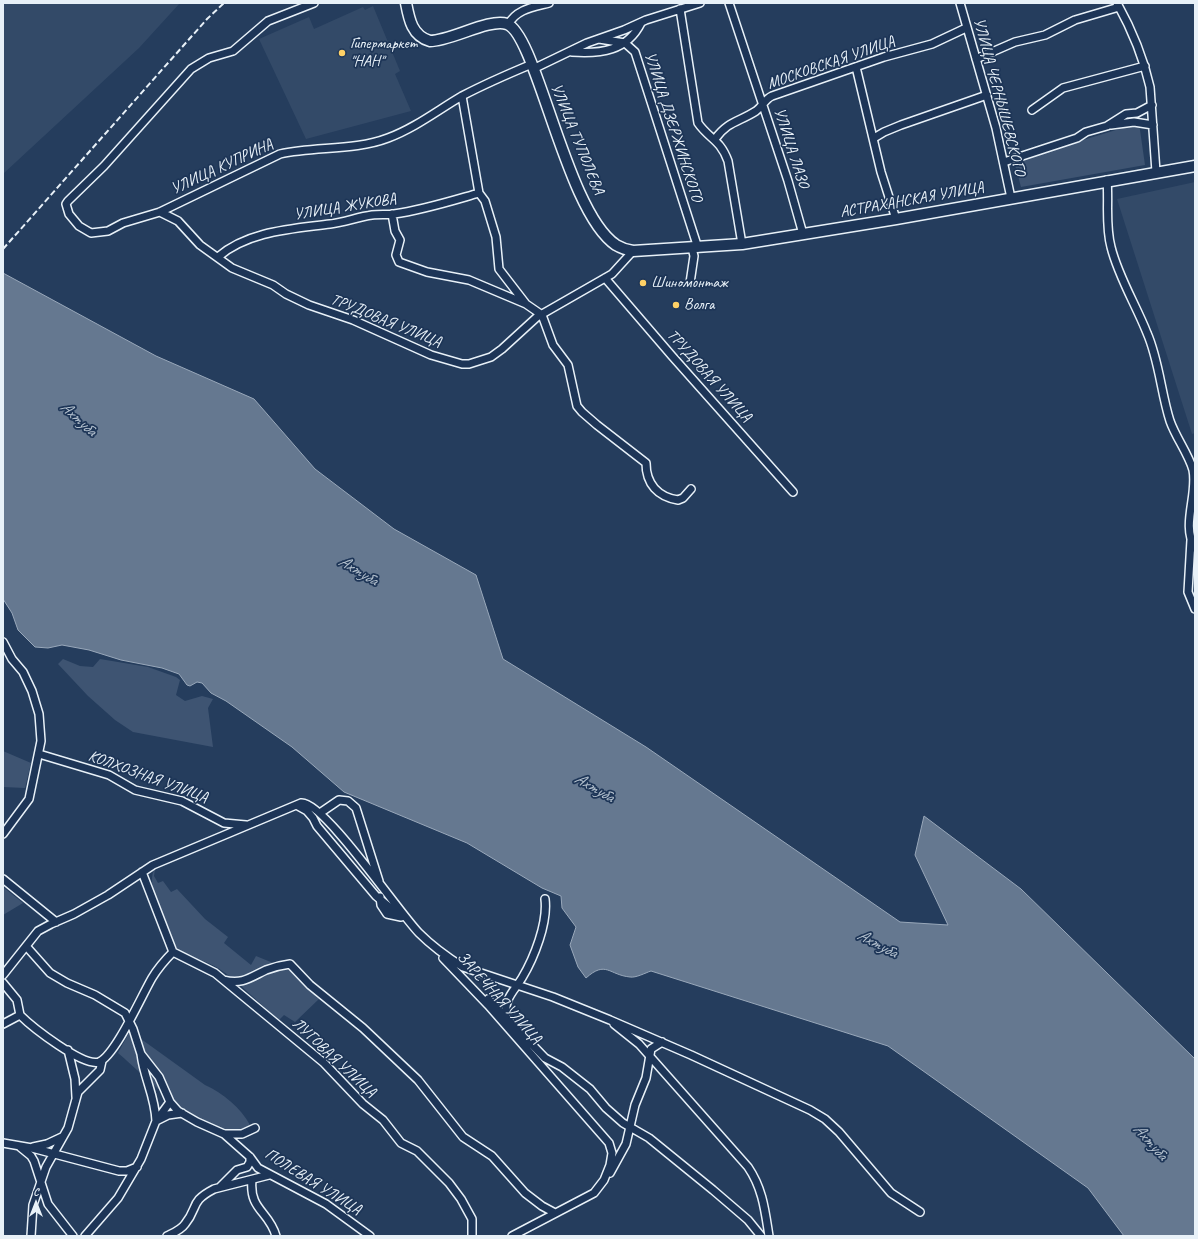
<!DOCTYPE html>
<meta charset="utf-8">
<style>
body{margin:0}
#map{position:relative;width:1198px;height:1239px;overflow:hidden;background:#253d5d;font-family:Caveat,sans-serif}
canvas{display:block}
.frame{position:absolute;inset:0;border:4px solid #e8f1f8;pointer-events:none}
.north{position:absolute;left:16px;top:1183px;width:40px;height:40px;-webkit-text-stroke:3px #1d3557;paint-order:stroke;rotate:0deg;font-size:11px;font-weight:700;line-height:16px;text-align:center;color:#e8f1f8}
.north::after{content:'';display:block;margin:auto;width:14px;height:18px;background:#e8f1f8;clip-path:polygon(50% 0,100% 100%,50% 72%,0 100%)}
</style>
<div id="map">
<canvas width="1198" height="1239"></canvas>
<div class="frame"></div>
<div class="north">С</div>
</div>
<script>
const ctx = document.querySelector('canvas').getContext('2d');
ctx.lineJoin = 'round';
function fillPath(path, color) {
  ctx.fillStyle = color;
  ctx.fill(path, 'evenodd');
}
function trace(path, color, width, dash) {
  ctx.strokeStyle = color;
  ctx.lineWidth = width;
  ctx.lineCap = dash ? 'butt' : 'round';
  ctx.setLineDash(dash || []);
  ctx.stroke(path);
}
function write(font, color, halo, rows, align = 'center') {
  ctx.font = font + ' Caveat,sans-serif';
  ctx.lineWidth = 3.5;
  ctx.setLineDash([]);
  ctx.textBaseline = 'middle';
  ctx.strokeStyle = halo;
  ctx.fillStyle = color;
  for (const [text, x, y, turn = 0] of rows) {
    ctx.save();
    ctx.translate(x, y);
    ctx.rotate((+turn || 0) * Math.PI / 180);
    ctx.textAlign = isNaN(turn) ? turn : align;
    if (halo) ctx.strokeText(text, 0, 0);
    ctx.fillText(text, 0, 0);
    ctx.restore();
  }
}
const built = new Path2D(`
 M3,3H180L139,48L3,174Z
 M373,6L400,71L395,74L411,111L306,139L259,39L309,17L314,29L363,7L365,10Z
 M1195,182V433L1192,434L1117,199Z`);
const green = new Path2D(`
 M1139,123L1145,165L1021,187L1014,161Z
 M63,659L80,666L93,667L100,659L148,667L176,677L180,680L176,695L185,701L202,696L213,699L208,708L213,747L133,732L115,720L88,696L58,664Z
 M3,751L31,763L25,788L3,787Z
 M155,869L154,876L158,883L163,881L171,892L177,889L205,919L228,937L224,943L251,965L256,956L288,969L319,999L295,1022L284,1015L279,1020C260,1004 238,981 218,968C207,961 184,956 177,948C167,936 144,881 155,869Z
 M3,887L23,903L3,915Z
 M130,1031L205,1085C223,1093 241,1108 250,1125L249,1128C241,1130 235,1133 227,1131C192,1125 145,1076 118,1053Z`);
const water = new Path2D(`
 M3,273L156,356L254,399L315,469L394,529L476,575L503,659L646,747L900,922L948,925L915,855L924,816L1021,889L1195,1059V1236H1124L1088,1188L888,1046L651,971C645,973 636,978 630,977C609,975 606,960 586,978L578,967L570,945L576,927L562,908L561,896L542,888L467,843L344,792L292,747L226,701L211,693L202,683L197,682L190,686L187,685L179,674L162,668L121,660L89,650L62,645L48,648L35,647L18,630L12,613L3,599Z`);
const minor = new Path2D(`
 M314,3L268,21L233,51L209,58L191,69L104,166L68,201L66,204L69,214L79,226L91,233L108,231L123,223L160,212L280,154C315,146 354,151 388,138C415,128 438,110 462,96C485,84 508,74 532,64
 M729,3L788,181L803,234
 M960,3L996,128L1011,198
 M1117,3C1132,30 1143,56 1150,87L1156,172
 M680,9L698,123C709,139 720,139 728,161L742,244
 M508,25C516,9 534,7 549,3
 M599,39L625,43L635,52L698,248
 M572,52C601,54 627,51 641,23
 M976,59L1015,42L1045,35L1075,20L1119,7
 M856,67L881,172L896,219
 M533,69L587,43L624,30L646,20L700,3
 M462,96L479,193L485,201L496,237L499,269L526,304L542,315L553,345L568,365L577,406L582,412L597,425L646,463C646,484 658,497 678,500L683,498L691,489
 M1032,110L1063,88L1145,66
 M1111,125L1134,122L1153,125
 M874,138L884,132L901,125L987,95
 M715,139C728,121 739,122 756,111C763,106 765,99 772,96L884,57L932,44L966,28
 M1004,162L1077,138L1086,132L1107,126L1126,114L1137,113L1152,105
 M1107,180C1109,202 1105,225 1111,247C1118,276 1136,305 1147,333C1159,360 1161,393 1170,421C1176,438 1188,453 1193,470C1198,495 1181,525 1195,548
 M160,212L178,221L200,245L232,268L273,285L286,294L309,305L353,320L431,355L462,364H469L491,357L502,349L537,317L612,274L633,251
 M392,214L395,231L400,240L396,255L399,262L427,272L469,280L526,304
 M218,257C248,231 292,229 330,224C345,222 358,217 372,215C379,214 387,215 394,214C423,210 451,201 479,193
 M605,278L672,356L793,492
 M690,283L694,256L692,248
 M1191,540L1188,592L1195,609
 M3,642L12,659L23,672L32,691L39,714L41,741L29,799L3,834
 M39,754L109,775L135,790L182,801L224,823L246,825
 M298,806L307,811L313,818L317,826L376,896L400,916
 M320,813L339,800L348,801L356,808L379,881
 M142,872L173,952L215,973L324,1063L363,1104L383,1120L401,1143L417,1151L449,1183L461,1199L472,1219V1236
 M3,879L56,922
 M380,897L381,905L387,914L401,917
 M26,946L50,973L67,983L95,995L125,1013L133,1029L141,1054L159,1077L170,1102L178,1111L197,1122L224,1134L250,1157L258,1168L326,1204L370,1236
 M443,958L488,1005L609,1143L612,1153L610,1165L604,1180L594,1193L512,1236
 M3,975L38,931L51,924L74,914L108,895L153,865L301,803C322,799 400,914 419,933C432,946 447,957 463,967L553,997L610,1020L691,1055L810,1110L825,1119L839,1132L891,1193L920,1212
 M224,980C242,985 251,977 266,970C274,967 282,965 290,964L310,985L363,1028L418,1080L463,1137L492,1156L525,1193L542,1206L555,1213
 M3,983L17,1000L20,1015
 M488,999L545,1058L562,1067L590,1089L606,1108L623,1123L649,1138L713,1190L748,1220L761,1236
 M506,1017C503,1000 514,991 522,978C534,958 548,923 545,899
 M3,1024L20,1015C32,1027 83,1067 99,1062C115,1056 142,995 152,978C158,968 165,960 173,952
 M614,1024L639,1044L748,1167C763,1189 765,1211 769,1236
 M68,1050L75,1079L76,1097
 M141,1054C144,1079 155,1095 156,1121L168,1115L182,1113
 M225,1134H242L255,1128
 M3,1143L32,1148L119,1171H127L137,1167
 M20,1147L31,1156L34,1161L48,1204L73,1236
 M33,1147L47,1144L62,1137
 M610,1173L626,1144L635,1105L646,1078L651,1049L662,1042
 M252,1180C249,1210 269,1211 276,1236
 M220,1187L237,1170L247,1167L250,1162V1157
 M31,1236L33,1205L46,1167L68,1128L78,1092L100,1070L102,1061
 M85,1236L118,1198L141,1159L156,1121L170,1102
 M167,1236C173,1233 181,1230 185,1224C199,1207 189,1202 214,1189L269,1175`);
const secondary = new Path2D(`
 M406,3C409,19 412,36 430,41C451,41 489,18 507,24C537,35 566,212 616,245C621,248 627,250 633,251L742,244L896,219L1195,166`);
const rail = new Path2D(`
 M3,249L207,19L224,3`);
const markers = [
 [342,53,4,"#ffd166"],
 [643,283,4,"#ffd166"],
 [676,305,4,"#ffd166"]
];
const poiNames = [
 ["Гипермаркет",350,44],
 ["\"НАН\"",350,62],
 ["Шиномонтаж",651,283],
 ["Волга",684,305]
];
const streetNames = [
 ["МОСКОВСКАЯ УЛИЦА",831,63,-19],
 ["УЛИЦА ЧЕРНЫШЕВСКОГО",999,97,75],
 ["УЛИЦА ДЗЕРЖИНСКОГО",673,127,72],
 ["УЛИЦА ТУПОЛЕВА",577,139,68],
 ["УЛИЦА ЛАЗО",791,148,72],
 ["УЛИЦА КУПРИНА",222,167,-25],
 ["АСТРАХАНСКАЯ УЛИЦА",912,200,-10],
 ["УЛИЦА ЖУКОВА",345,207,-9],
 ["ТРУДОВАЯ УЛИЦА",386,321,22],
 ["ТРУДОВАЯ УЛИЦА",709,376,48],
 ["КОЛХОЗНАЯ УЛИЦА",148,777,20],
 ["ЗАРЕЧНАЯ УЛИЦА",499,998,48],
 ["ЛУГОВАЯ УЛИЦА",334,1058,43],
 ["ПОЛЕВАЯ УЛИЦА",313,1182,32]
];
const waterNames = [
 ["Ахтуба",78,419,42],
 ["Ахтуба",358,571,31],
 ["Ахтуба",594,788,30],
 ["Ахтуба",877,944,28],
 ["Ахтуба",1150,1142,48]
];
fillPath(built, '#334a68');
fillPath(green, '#3e5472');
fillPath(water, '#657890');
trace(water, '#99a8ba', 1);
trace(minor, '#e8f1f8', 10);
trace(secondary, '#e8f1f8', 13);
trace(minor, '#1d3557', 7);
trace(secondary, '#1d3557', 10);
trace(rail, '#e8f1f8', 2, [6, 3]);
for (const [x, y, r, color] of markers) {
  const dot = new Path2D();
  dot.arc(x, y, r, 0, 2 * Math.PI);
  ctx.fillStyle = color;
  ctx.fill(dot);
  trace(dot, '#1d3557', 1.5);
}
write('16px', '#e8f1f8', '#1d3557', poiNames, 'left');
write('16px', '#e8f1f8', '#1d3557', streetNames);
write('italic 17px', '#b4c1ce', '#1d3557', waterNames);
</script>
